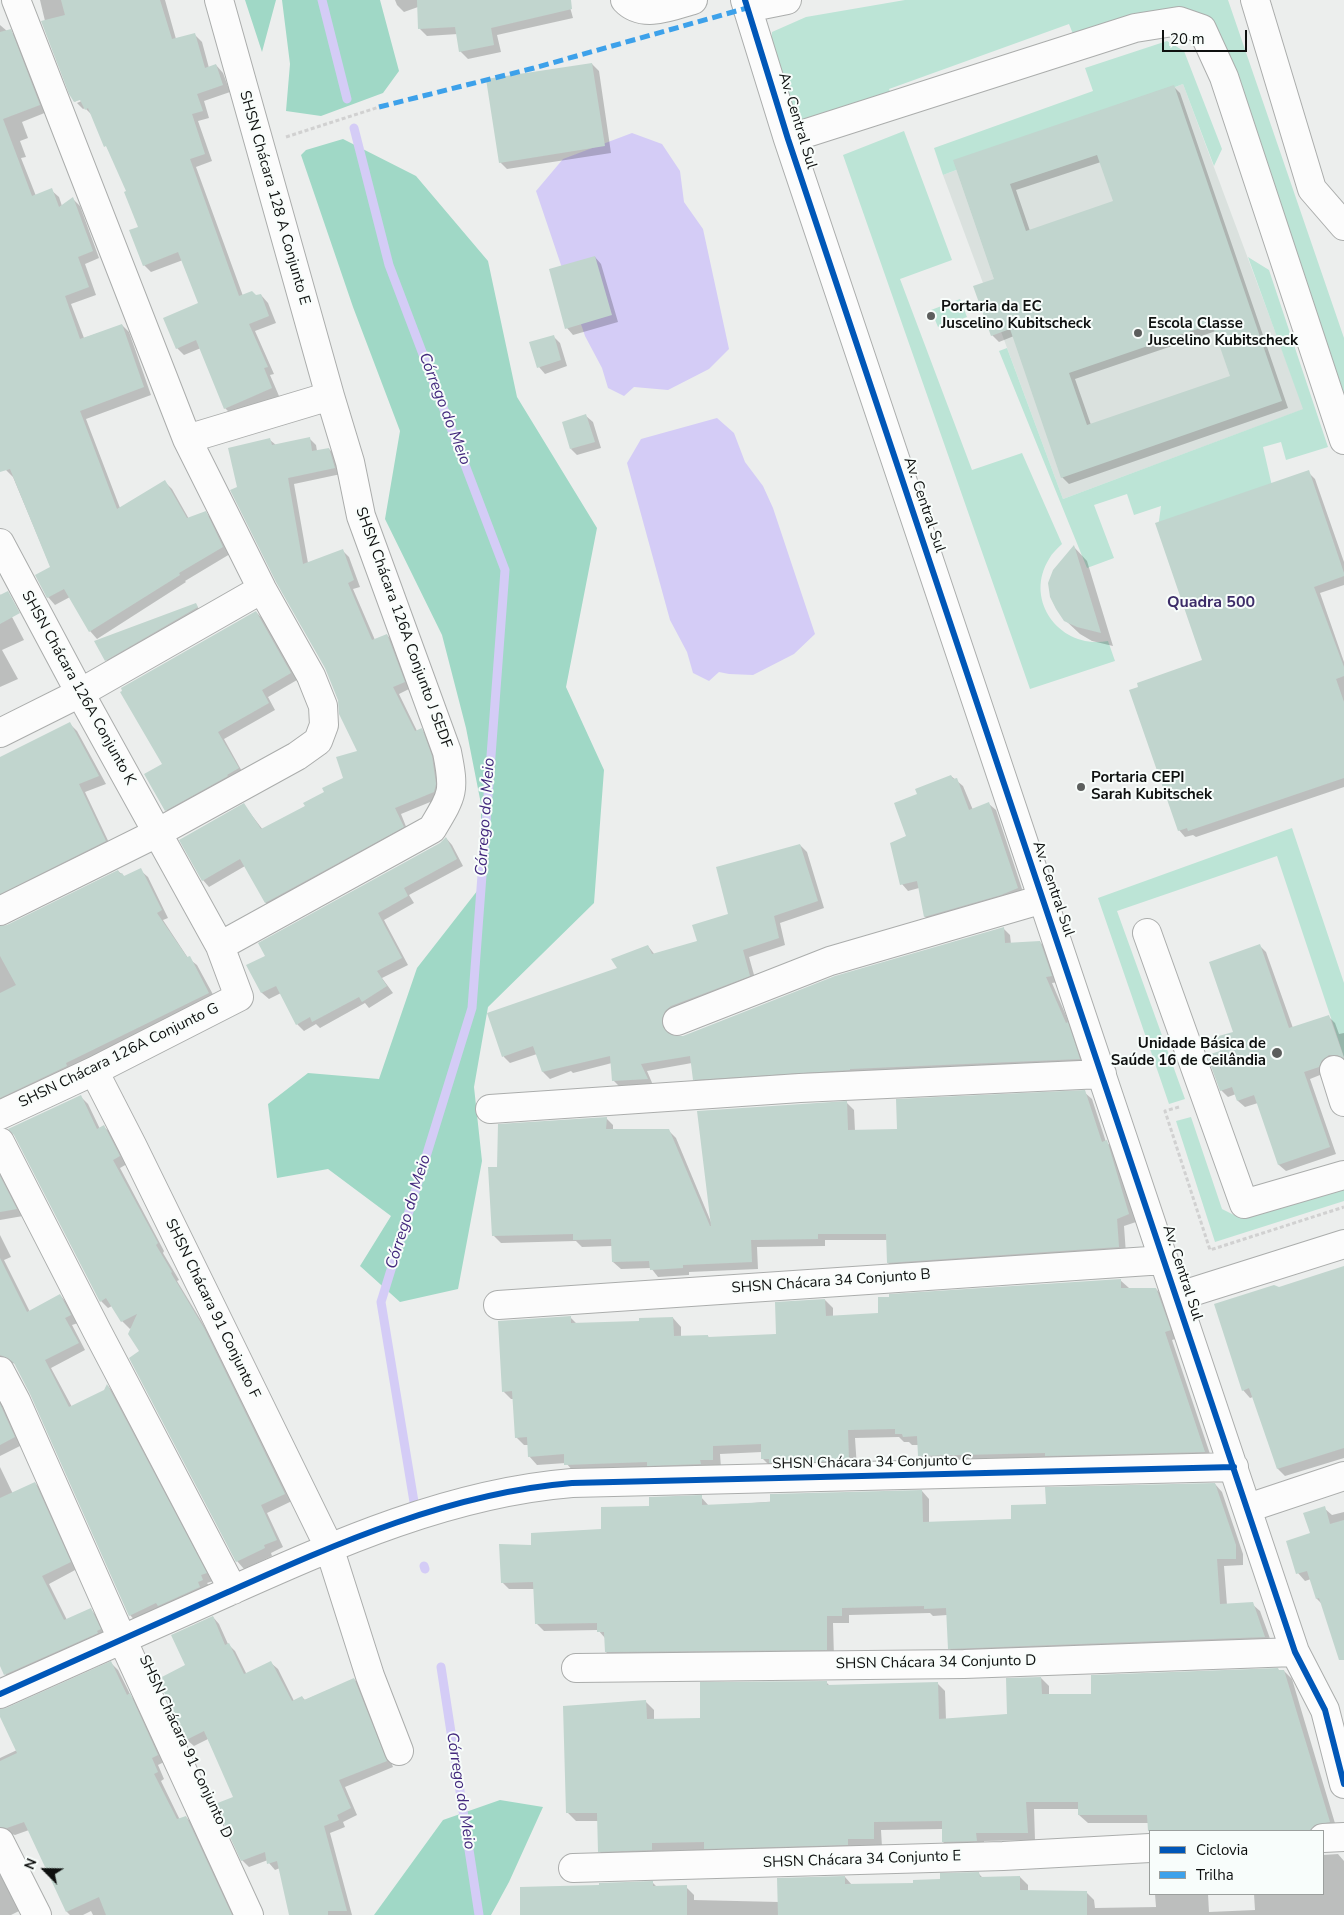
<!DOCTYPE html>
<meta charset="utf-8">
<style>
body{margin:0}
#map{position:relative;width:1344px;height:1915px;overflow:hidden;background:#eceeed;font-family:"Nunito Sans",sans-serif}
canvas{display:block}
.legend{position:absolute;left:1149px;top:1830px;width:175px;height:65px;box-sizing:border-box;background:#f8fdfb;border:1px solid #9b9f9d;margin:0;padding:6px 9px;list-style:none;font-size:15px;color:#0f1110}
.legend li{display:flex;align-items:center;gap:10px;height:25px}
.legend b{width:25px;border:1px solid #9b9f9d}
.north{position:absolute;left:20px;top:1845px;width:50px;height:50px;-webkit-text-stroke:4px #f8fdfb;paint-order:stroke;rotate:293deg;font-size:14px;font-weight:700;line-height:20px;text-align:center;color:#0f1110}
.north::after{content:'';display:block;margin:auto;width:18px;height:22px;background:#0f1110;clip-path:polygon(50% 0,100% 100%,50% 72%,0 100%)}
.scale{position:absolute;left:1162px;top:30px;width:85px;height:22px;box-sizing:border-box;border:2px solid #0f1110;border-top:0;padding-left:6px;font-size:15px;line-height:18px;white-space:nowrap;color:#0f1110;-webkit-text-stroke:4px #f8fdfb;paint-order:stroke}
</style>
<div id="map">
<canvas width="1344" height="1915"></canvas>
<ul class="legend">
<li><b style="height:6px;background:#0057b8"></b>Ciclovia</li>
<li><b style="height:6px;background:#3da1ea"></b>Trilha</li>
</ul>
<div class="north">N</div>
<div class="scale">20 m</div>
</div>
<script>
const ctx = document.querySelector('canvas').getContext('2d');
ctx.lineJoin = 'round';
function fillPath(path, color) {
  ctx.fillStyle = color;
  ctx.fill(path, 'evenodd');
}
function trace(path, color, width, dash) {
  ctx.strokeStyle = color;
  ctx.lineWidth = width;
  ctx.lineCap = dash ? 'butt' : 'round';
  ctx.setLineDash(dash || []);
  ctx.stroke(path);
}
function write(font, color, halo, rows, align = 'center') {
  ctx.font = font + ' "Nunito Sans",sans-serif';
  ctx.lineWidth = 4;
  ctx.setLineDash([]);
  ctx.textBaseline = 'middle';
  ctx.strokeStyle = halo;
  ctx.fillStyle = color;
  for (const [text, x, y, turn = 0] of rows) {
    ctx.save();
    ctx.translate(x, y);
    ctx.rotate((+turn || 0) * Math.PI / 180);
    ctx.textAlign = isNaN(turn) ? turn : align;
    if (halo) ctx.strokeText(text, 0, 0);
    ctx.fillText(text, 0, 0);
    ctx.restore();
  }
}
const built = new Path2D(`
 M1183,84L1304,409L1063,499L943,175Z`);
const green = new Path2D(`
 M905,0H1228L1344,338V450L1207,25L1075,39L1069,24L889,89L894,101L801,129L771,52L772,32L806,17Z
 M1167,41L1184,51L1222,149L1214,166L1183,84L943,175L934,148L1093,91L1085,68Z
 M904,131L952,260L900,279L972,470L1022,453L1062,544C1057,549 1052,553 1049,559C1023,601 1061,650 1108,641L1115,661L1030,689L843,155Z
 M1248,257L1269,270L1328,447L1286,460L1281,442L1263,447L1272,486L1158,528L1161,506L1134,515L1127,494L1094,505L1114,558L1087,568L999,351L1007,348L1063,499L1303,409Z
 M960,299L967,317L938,327L931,310Z
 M1292,828L1344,983V1057L1277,856L1117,911L1185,1099L1169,1104L1098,898Z
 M1191,1117L1222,1209L1238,1217L1344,1181V1201L1215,1242L1176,1121Z`);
const forest = new Path2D(`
 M245,0H276L262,52Z
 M282,0H380L399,71L383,93L321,116L286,111L290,64Z
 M343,139L416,176L488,261L517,397L597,528L566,687L604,770L594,903L488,1007L474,1087L482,1161L458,1289L400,1302L360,1266L391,1216L328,1169L277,1178L268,1104L308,1073L379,1079L417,968L481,886V804L466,728L442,635L385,519L400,431L353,307L301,155L306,150Z
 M500,1800L543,1807L509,1882L491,1915H374L443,1820Z`);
const water = new Path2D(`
 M632,133L662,144L680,171L684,202L703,229L729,349L709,369L668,390L634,387L624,396L608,388L602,368L585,336L536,191L563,159Z
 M717,418L734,433L745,462L763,486L773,508L815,634L794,654L753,675L729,674L719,672L709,681L693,673L687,652L670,620L627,463L641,439Z`);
const shadow = new Path2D(`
 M40,0H165L176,39L194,34L202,42L209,68L216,65L223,73L230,92L204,101L209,118L198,121L212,161L196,167L243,296L261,295L268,303L276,323L255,331L274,374L270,375L279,396L232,415L225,408L201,348L184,355L177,348L199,304L183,260L151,272L144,265L139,228L128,192L92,115L85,108L83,109L77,103L86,99L76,100V102L70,93L45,21Z
 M395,0H568L573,18L497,35L501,52L468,59L460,51L458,34L427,36L420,29L418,7L404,12L397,5Z
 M0,25L7,31H10L18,38L47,112L22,122L28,138L20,141L26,157L21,158L36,196L51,190L59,197L62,206L73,199L80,206L99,258L85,264L96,295L71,304L84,338L122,325L129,332L151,395L86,419L120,508L165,482L172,489L189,519L205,512L213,520L230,554L185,581L186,582L97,639L90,631L70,597L55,605L48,597L37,576L51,568L13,477L6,470L0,455Z
 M592,64L599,71L611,153L507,169L500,162Z
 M1173,86L1180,93L1288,408L1069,484L1062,477L1014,336L999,342L992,335L995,280L954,161ZM1101,162L1115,202L1030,231L1016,190ZM1216,331L1231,377L1091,425L1075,379Z
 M595,257L601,264L618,322L573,335L567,328Z
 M553,336L560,343L567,366L545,374L539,367Z
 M586,416L593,422L601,448L577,455L571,449Z
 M309,438L316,445L317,451L329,449L336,456L341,474L294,484L308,563L343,551L349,557L360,587L353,589L375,640L387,635L394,642L411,688L399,694L417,731L421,729L428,736L438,764L440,798L401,814L409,834L273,909L266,903L245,866L209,887L203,880L244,805L263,830L306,806L345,779L358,751L326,668L238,488L270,440L276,445Z
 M1308,472L1315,479L1344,562V585L1320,593L1344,662V787L1196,837L1193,835L1185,837L1179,830Z
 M1074,547L1087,561L1113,646L1092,641L1080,634L1065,620Z
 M0,594L24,640L2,650L18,679L0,687Z
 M195,605L202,611L113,666L106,660Z
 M256,612L263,619L297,680L268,697L275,710L224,739L244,775L173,816L166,810L164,765Z
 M70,724L77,731L106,784L85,792L112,849L0,904V758Z
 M951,776L963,786L973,810L989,804L996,810L1024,895L932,923L925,917L919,888L908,891L902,884L908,837L919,795Z
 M446,838L452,845L463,866L409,895L414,903L384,920L408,965L382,978L393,993L369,1008L365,1003L320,1028L316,1024L304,1031L297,1024L281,993L269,999L262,993L248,966L266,956L440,844Z
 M800,845L807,852L824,908L780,923L785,945L749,957L756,982L668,1027L669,1035L675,1038L683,1037L1003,928L1010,935L1011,944L1040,942L1047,949L1058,982L1052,983L1071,1027L1074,1031L1086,1066L701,1086L694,1079L692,1063L647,1071L653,1085L620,1087L613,1080L612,1063L573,1073L571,1071L550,1079L543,1072L537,1054L510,1063L504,1057L489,1014L619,968L648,946L655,955L699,941L730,915Z
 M140,870L148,877L168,918L163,920L188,958L197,965L216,1000L0,1109V928L7,926L118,871L125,877Z
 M1260,946L1266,952L1293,1028L1328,1016L1335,1023L1339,1034L1344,1033V1061H1336L1325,1073L1310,1079L1336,1154L1286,1171L1279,1165L1258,1103L1245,1107L1238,1101L1236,1094L1228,1097L1221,1090V1051L1235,1033Z
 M1084,1092L1092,1099L1106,1142L1114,1149L1136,1222L1124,1226L1126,1254L895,1270L888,1263V1240H825V1246L757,1247L758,1269L689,1272V1275L658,1277L651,1268L621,1269L613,1262L612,1246L582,1247L576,1241L501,1243L493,1235L499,1168L606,1118L613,1125V1130H668L676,1138L711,1222L847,1103L854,1110L855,1131L898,1130Z
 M80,1096L88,1104L100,1129L104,1127L112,1134L127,1164L120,1168L164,1251L163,1253L179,1280L177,1281L211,1337L292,1501L267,1513L283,1547L271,1553L272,1556L244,1569L237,1561L141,1351L133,1327L130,1329L122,1321L112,1306L108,1308L101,1301Z
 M0,1169L23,1216L0,1220Z
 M0,1235L11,1257L4,1260L30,1312L60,1295L67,1303L78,1323L72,1325L85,1350L51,1368L72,1407L105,1391L108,1386L114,1393L213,1581L207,1583L210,1587L137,1623L130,1615L31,1393L16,1364L9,1362L0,1364Z
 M1344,1267V1458L1285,1476L1278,1469L1253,1397L1250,1398L1243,1390L1279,1288Z
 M1120,1280L1129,1288L1156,1289L1164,1297L1178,1338L1172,1340L1212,1460L928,1464L919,1456V1445H912L909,1442H904L899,1437L855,1438L857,1468L771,1467L763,1459L762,1452L720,1454L721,1468L574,1472L566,1463L537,1465L529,1456L528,1445H524L516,1437L514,1399H511L503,1391L570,1317L577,1324L641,1322L673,1318L681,1327V1337L708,1336L710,1339L778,1335L825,1300L833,1308V1317L879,1314Z
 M0,1401L22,1445L0,1456Z
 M0,1467L13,1494L35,1483L42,1490L77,1569L49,1584L67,1620L91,1610L98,1617L107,1637L13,1682L5,1674L0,1663Z
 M1215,1484L1222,1492L1243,1554V1565L1224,1566L1227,1605L1252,1604L1260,1611L1272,1644L956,1655L949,1648L947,1615L933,1616L930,1613L849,1615V1623H833L834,1657L613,1659L606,1652L605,1638L598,1630L544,1631L536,1623L535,1589H509L502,1582L533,1547L602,1530L650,1507L701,1497L709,1506L922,1491L929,1499V1523L1013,1520L1047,1505Z
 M1324,1508L1332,1515L1344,1512V1655L1322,1604L1317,1599L1311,1579L1305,1581L1298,1573L1312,1534Z
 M213,1617L219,1624L228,1644L235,1651L247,1675L271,1663L278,1669L294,1701L302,1697L305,1700L354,1679L361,1686L393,1767L345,1787L357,1815L343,1822L345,1827L330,1833L352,1915H291L280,1868L275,1870L269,1863L268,1860L249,1867L242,1860L235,1798L208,1739L194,1746L187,1740L159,1680L186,1666Z
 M111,1663L118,1670L131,1696L137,1702L164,1762L158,1765L164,1779L161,1781L180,1820L186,1817L193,1824L235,1915H93L91,1911L83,1915H70L67,1912L29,1830L15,1835L8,1833L0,1836V1758L17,1750L0,1714V1710L7,1709Z
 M1284,1671L1292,1679L1337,1830L1150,1831V1833L1149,1823H1088L1079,1815V1809H1034L1035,1840L984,1841V1849L952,1850L943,1842V1829L881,1830L882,1847L713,1856L707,1850L659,1851V1858L607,1859L599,1851L598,1821H576L568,1813L646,1702L654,1710V1720L701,1719L826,1682L830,1686L937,1683L945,1691L946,1720L1009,1716L1041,1678L1049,1686V1695H1093Z
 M1338,1854L1344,1861V1915H522L600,1886L653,1883L657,1887H686L694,1895V1900L779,1902L845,1877L852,1885L914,1884L979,1874L984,1879L1020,1877L1028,1885V1892H1086L1094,1900L1095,1908L1156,1907L1155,1894H1208L1209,1912L1255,1910L1254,1894H1323V1855Z
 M0,1874L19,1911L11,1915H0Z`);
const stream = new Path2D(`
 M322,0L347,99
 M354,128L389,265L505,570L472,1008L381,1302L416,1514
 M424,1566L425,1569
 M441,1667L479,1915`);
const building = new Path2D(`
 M61,0H160L172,39L195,33L205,68L216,64L223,85L197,94L203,111L192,114L205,154L190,159L239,296L252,291L256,295L261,294L269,316L249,324L268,367L264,368L272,388L224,409L196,340L176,349L163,318L198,303L178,252L143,266L129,230L138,227L124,192L126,191L106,146L104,147L88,108L85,110L80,100L74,102L69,94L41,21L65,15Z
 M417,0H571L572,9L491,28L494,45L459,52L455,27L418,29Z
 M11,29L40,105L3,119L32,196L52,188L59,207L73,197L93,251L78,257L89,287L65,296L80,339L122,324L144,387L80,411L117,509L165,480L187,518L206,511L223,547L179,573L180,575L89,632L64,589L47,598L35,575L50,567L10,469L0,472V32Z
 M592,63L605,146L499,163L486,79Z
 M1174,85L1282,401L1061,478L1010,329L991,336L973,286L994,279L953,160ZM1097,155L1113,201L1026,231L1010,184ZM1212,324L1230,376L1087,425L1069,373Z
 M595,256L612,315L565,329L549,269Z
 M554,335L561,360L537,368L529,342Z
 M586,414L595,442L570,449L562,422Z
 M310,437L312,451L329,448L335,468L288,478L303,564L343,549L354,580L348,583L372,640L387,634L405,682L393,687L415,731L422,728L432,756L436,784L434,792L395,808L404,827L265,903L240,859L202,881L179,840L244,803L261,829L305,806L303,803L324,792L322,788L343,778L336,757L357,751L339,714L338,700L325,668L276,582L230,490L237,487L228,448L270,438L272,445Z
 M1309,470L1344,573V576L1314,587L1344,667V676L1336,679L1344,702V778L1188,831L1187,828L1178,831L1129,690L1138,687L1137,683L1202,660L1155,523Z
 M1074,545L1101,633L1077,627L1064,621L1056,609L1050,597L1048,583L1053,570Z
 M8,591L20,613L0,624V595Z
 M196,603L198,607L105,661L94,641Z
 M256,611L291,673L262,690L269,703L218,732L239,768L227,775L228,776L165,811L144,774L162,764L120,692L122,691L121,688Z
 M70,722L99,776L79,784L106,841L0,894V757Z
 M951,775L953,779L957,778L969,810L989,802L1018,888L1001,895L924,917L917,881L900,885L890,843L906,836L894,803L917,794L915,789Z
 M446,837L457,859L404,888L408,896L378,913L402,958L377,971L387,986L362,1002L359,997L312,1022L310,1017L296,1025L276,986L261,993L246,965L265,956L258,943L440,843Z
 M800,844L818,901L774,916L779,938L743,950L750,976L671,1006L665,1011L662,1019L663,1027L668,1033L675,1036H683L835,976L1004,927L1005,943L1040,941L1052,976L1046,977L1066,1023L1068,1022L1080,1059L850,1069V1070L693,1080L690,1056L641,1064L648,1079L612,1081L610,1056L542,1072L533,1046L502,1057L487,1013L617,968L611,959L648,945L652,954L697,941L692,925L728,914L716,867Z
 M141,868L162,910L157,913L187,957L190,956L209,993L66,1063L67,1066L0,1098V993L16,985L0,956V926L7,925L118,870L120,874L122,873L124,876Z
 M1260,944L1289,1028L1329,1015L1344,1058L1337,1055H1329L1322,1060L1319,1067L1304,1072L1330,1147L1278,1165L1254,1095L1237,1101L1232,1087L1220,1091L1207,1055L1220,1051L1215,1037L1233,1032L1209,962Z
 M1085,1090L1102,1142L1107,1140L1129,1214L1117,1219L1119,1247L887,1263L886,1234H818V1239L751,1240L752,1262L683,1265V1268L650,1270L649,1261L612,1262L611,1239L573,1240V1234L492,1236L488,1167H497L498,1124L607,1117L606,1129H669L710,1226H711L697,1111L847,1101L848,1130L897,1129L896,1099Z
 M81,1095L97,1129L104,1125L118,1152L120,1156L113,1160L158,1243L156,1245L172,1272L171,1273L204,1328L285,1494L261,1505L277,1540L264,1545L265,1548L236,1562L129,1358L139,1351L128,1334L137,1314L121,1322L106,1298L100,1302L14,1135L8,1129Z
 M0,1176L17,1209L0,1212Z
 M0,1258L27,1312L60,1294L71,1315L65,1318L79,1343L45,1360L69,1407L104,1390L107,1384L207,1573L201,1575L203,1580L198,1582L200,1587L158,1606L156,1603L129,1616L30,1394L14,1363L8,1358L0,1355Z
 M1344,1266V1448L1277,1469L1249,1388L1242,1391L1214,1304L1274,1285L1279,1287Z
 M1121,1279V1288H1156L1171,1330L1165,1332L1205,1452L1045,1456V1453L918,1456L917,1436L903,1437L902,1434H895V1429L848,1430L849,1461L769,1463V1459H761V1444L713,1446V1460H700L701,1464L647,1466V1462L564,1465V1454L528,1457L527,1437L515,1438L512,1391L502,1392L498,1321L571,1316V1323L639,1321V1318L673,1317L674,1336L708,1335V1337L776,1334L775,1302L825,1299L826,1316L878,1313V1297H889V1294Z
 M0,1404L15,1437L0,1445Z
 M35,1482L71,1562L42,1576L64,1620L91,1608L101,1629L97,1631L98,1633L4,1675L0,1666V1498Z
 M1215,1483L1236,1545V1559H1217L1220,1604L1253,1602L1265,1637L948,1649L946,1608L924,1609V1606L842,1608V1616H827V1650L605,1652L604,1632H597V1623L535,1624L533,1582L501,1583L499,1544L531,1545V1533L601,1529V1507L649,1506V1497L702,1495V1505L770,1502V1494L922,1490L923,1522L1011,1519V1505L1046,1504L1045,1487Z
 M1325,1506L1330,1524L1344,1520V1660H1339L1319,1598L1316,1599L1307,1571L1296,1574L1286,1541L1310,1533L1303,1513Z
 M213,1616L225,1645L229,1643L244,1674L271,1661L292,1701L302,1696L304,1700L354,1678L387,1761L339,1780L351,1808L337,1815L339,1820L324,1826L347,1911H328V1915H289L277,1861L267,1864L265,1852L241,1861L215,1804L233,1797L204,1731L186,1740L158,1679L185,1665L171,1635Z
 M111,1661L127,1695L130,1693L158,1755L152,1758L158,1772L154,1774L177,1819L186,1816L232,1915H106L99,1897L66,1912L24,1822L7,1828L0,1827V1761L17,1753L0,1717V1709L6,1708Z
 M1278,1668L1279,1670H1284L1330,1822L1315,1825L1309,1831H1148L1147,1815H1078V1802H1026L1028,1833H976L977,1841L942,1842V1821L874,1822V1839H848V1845L704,1849V1842L652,1843V1850L598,1852L597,1813H566L563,1706L646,1700L647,1719L700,1718V1682L827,1681V1685L938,1682L939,1719L1007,1714L1006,1678L1041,1677L1042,1694H1091V1675Z
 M979,1872L980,1877L1020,1876V1890L1087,1891V1915H778L777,1878L845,1876V1884L913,1883V1880L940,1879V1873Z
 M653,1881V1886L687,1885V1915H520V1887L599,1885V1883Z`);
const path = new Path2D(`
 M286,137L379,107
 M1179,1107L1165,1111L1210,1250L1344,1207`);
const minor = new Path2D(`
 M219,0L330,396L350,462L361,516L447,752C455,792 453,794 432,829L220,946
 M625,0C643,19 672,6 693,0
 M745,0L788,139L1295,1652L1325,1710L1344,1784
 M1255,0L1312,189L1344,226
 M747,8L787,0
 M788,139L1135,28L1179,21L1202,29L1224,77L1344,440
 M187,439L330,396
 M0,543L80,693L220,946L239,997L94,1071L0,1115
 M0,733L80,693L262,589
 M0,911L157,833L297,756L318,741L324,725L323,706L311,676L262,589L187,439L16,0
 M1147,933L1244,1204L1344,1175
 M677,1021L830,961L1043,899
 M1334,1070L1344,1102
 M94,1071L132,1145L329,1547L370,1676L399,1751
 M490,1109L800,1088L1102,1074
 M0,1142L97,1331L233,1590
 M1176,1297L1344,1244
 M498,1305L1164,1260
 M0,1371L16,1401L122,1639L249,1915
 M1248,1508L1344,1476
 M576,1668L964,1664L1295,1652
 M0,1694C76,1660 152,1626 228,1592C338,1543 450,1493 572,1483L1234,1467
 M1323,1838L1344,1837
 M0,1842L37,1915
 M573,1868L1003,1856L1150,1848`);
const quiet = new Path2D(`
 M379,107L534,68L747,8`);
const cycleway = new Path2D(`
 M745,0L788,139L1295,1652L1325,1710L1344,1784
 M0,1694C76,1660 152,1626 228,1592C338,1543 450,1493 572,1483L1234,1467`);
const markers = [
 [931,316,5,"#5c5e5d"],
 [1138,333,5,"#5c5e5d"],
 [1081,787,5,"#5c5e5d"],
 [1277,1053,6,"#5c5e5d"]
];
const streetNames = [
 ["Av. Central Sul",797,121,73],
 ["SHSN Chácara 128 A Conjunto E",274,198,74],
 ["Av. Central Sul",924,505,71],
 ["SHSN Chácara 126A Conjunto J SEDF",403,628,70],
 ["SHSN Chácara 126A Conjunto K",78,688,61],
 ["Av. Central Sul",1053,889,71],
 ["SHSN Chácara 126A Conjunto G",119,1056,-26],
 ["Av. Central Sul",1182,1273,72],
 ["SHSN Chácara 34 Conjunto B",831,1282,-4],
 ["SHSN Chácara 91 Conjunto F",212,1309,64],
 ["SHSN Chácara 34 Conjunto C",872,1463,-1],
 ["SHSN Chácara 34 Conjunto D",936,1663,-1],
 ["SHSN Chácara 91 Conjunto D",185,1747,65],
 ["SHSN Chácara 34 Conjunto E",862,1860,-2]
];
const poiNames = [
 ["Portaria da EC",941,307],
 ["Juscelino Kubitscheck",941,324],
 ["Escola Classe",1148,324],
 ["Juscelino Kubitscheck",1148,341],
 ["Portaria CEPI",1091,778],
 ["Sarah Kubitschek",1091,795],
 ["Unidade Básica de",1266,1044,"right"],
 ["Saúde 16 de Ceilândia",1266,1061,"right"]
];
const waterNames = [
 ["Córrego do Meio",444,409,69],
 ["Córrego do Meio",486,817,-86],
 ["Córrego do Meio",409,1212,-73],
 ["Córrego do Meio",460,1791,81]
];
const neighbourhoodNames = [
 ["Quadra 500",1211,603]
];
fillPath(built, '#dae1de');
fillPath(green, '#bce4d6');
fillPath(forest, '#a0d8c6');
fillPath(water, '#d4ccf6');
fillPath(shadow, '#0003');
trace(stream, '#d4ccf6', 9);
fillPath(building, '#c1d5ce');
trace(minor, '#abadac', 30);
trace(path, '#d1d1d1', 3, [4, 2.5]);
trace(minor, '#fcfcfc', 28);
trace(quiet, '#3da1ea', 5, [10, 5]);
trace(cycleway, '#0057b8', 6);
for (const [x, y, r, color] of markers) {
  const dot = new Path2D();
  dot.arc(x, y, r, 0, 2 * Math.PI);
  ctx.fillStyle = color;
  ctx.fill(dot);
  trace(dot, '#f8fdfb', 2);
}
write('15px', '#0f1110', '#f8fdfb', streetNames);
write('bold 15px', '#0f1110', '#f8fdfb', poiNames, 'left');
write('italic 16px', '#43297d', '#f8fdfb', waterNames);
write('bold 16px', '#3c2c68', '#f8fdfb', neighbourhoodNames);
</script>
